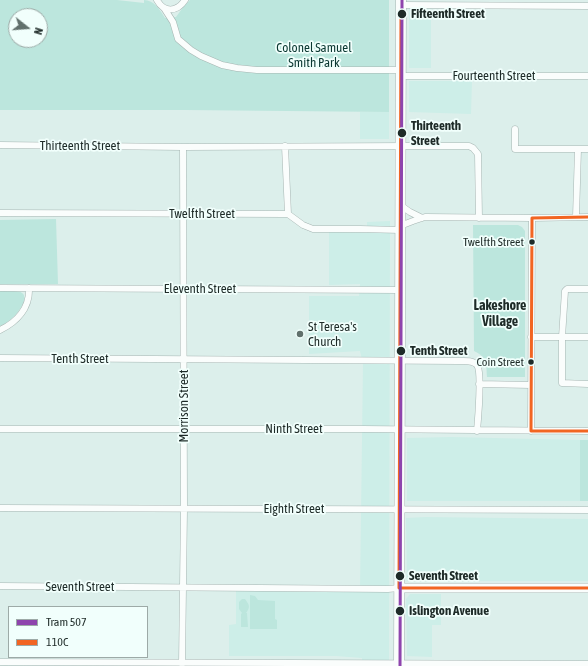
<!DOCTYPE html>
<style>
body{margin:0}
#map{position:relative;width:588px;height:666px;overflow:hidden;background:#dcefeb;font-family:"Asap Condensed",sans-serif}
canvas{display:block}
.legend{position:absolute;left:8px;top:606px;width:140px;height:52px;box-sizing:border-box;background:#f1fffc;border:1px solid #9daaa7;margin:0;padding:5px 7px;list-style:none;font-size:12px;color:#1e2b28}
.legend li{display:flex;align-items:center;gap:8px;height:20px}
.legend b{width:20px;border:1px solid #9daaa7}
.north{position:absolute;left:8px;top:8px;width:40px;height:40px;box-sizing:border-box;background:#f1fffc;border:1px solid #9daaa7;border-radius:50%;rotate:107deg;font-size:11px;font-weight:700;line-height:16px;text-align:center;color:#1e2b28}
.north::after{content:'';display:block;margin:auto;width:14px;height:18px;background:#60706c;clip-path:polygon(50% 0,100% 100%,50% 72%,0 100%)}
</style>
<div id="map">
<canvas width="588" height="666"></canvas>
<ul class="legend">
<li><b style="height:5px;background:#8e44ad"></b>Tram 507</li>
<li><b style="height:5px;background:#f26522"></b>110C</li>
</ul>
<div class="north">N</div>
</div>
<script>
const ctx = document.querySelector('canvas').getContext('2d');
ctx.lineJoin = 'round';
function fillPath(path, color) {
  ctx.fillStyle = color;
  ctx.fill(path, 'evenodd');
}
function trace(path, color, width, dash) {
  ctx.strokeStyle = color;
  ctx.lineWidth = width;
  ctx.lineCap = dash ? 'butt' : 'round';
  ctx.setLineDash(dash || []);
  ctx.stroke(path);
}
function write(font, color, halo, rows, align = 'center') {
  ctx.font = font + ' "Asap Condensed",sans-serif';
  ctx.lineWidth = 3.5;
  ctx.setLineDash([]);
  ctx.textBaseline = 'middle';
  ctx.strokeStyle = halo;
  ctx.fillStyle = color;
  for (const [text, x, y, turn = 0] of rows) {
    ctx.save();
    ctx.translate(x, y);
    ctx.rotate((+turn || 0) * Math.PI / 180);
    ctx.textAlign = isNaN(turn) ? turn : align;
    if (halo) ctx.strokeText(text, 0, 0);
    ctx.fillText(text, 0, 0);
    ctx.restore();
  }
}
const built = new Path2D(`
 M409,7H431V68H409Z
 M409,81H472L471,114L409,112Z
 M360,112H389V139H360Z
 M390,221L389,666H362V658L336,656H229V625L236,624V591H360L363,363L360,351L309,354V296H359L360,284L329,285V232L367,233V222Z
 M451,437L580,440V501H407V438Z
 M425,517L588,519V581H407L406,518Z
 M410,594H441V625H432V657L407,656L406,599Z`);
const green = new Path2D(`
 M0,0H117L144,3V0C154,0 160,10 165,18L176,17L184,6L190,0H389V112L185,110H0ZM16,16H40V40H16Z
 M56,219L58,284H0V220Z
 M473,225H518L522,227L525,231V377H487C486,363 488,358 474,351Z
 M0,291C5,291 18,290 22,293C30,298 16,316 11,319C8,322 4,324 0,326Z
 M580,440H588V501H580Z
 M250,595L255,596L258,600L275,601V619L277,620V629H250Z
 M242,599H245C249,605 251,606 246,613H247L248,627H241V614L242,613L239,609V602Z`);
const street = new Path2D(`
 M157,0C164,13 177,12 185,0
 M401,5L588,6
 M164,8L173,22L178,39L191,50L201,56L222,65L237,68L257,70H401
 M401,76H588
 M515,129V149H588
 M0,145L183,147L410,146H469L473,148L478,154L479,218
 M285,146L288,214
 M400,205L410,212L422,218
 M0,213L288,214L303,225L313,229H360L400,230
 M576,217L578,149
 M400,226L413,221L425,217L532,218L588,217
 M0,288L400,290
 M588,289H567L565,291L562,337V383L588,384
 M0,330C17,322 30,308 29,288
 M531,337H588
 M0,358L459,361C464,361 473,360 477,365C482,371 478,420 477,431
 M479,384L531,385
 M0,429H362L588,431
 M531,431L532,218
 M0,508L588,510
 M0,586L388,589L399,588
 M0,662L588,664
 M182,664L184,509L183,147`);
const secondary = new Path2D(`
 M399,588H588`);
const primary = new Path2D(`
 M399,666L401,0`);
const bus1 = new Path2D(`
 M401,14L399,588H588
 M588,217L532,218L531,431H588`);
const tram1 = new Path2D(`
 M400,666L402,0`);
const markers = [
 [402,14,5,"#1e2b28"],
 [402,133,5,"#1e2b28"],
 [532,242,3.5,"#1e2b28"],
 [300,334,4,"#60706c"],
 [401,351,5,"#1e2b28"],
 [531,362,3.5,"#1e2b28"],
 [400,576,5,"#1e2b28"],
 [400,611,5,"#1e2b28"]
];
const busNames = [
 ["Twelfth Street",524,242],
 ["Coin Street",524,362]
];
const stopNames = [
 ["Fifteenth Street",411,14],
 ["Thirteenth",411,126],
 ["Street",411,141],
 ["Tenth Street",410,351],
 ["Seventh Street",409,576],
 ["Islington Avenue",409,611]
];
const parkNames = [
 ["Colonel Samuel",314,48],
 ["Smith Park",314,63]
];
const streetNames = [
 ["Fourteenth Street",494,76],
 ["Thirteenth Street",80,146],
 ["Twelfth Street",202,214],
 ["Eleventh Street",200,289],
 ["Tenth Street",80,359],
 ["Morrison Street",184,406,-90],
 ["Ninth Street",294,429],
 ["Eighth Street",294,509],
 ["Seventh Street",80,587]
];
const poiNames = [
 ["St Teresa's",308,327],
 ["Church",308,342]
];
const neighbourhoodNames = [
 ["Lakeshore",500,306],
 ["Village",500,322]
];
fillPath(built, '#cdeee8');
fillPath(green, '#bce6dd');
trace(street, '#a6b5b2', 7);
trace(secondary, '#a6b5b2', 10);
trace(primary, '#a6b5b2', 11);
trace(street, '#fafdfc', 6);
trace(secondary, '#fafdfc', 9);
trace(primary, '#fafdfc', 10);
trace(bus1, '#f26522', 3);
trace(tram1, '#8e44ad', 3);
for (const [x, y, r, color] of markers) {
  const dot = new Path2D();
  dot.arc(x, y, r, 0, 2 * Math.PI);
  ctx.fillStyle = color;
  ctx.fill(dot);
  trace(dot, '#f1fffc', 1.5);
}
write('12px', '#1e2b28', '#f1fffc', busNames, 'right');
write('bold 13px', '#1e2b28', '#f1fffc', stopNames, 'left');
write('13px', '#0b3832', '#f1fffc', parkNames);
write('13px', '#1e2b28', '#f1fffc', streetNames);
write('13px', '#1e2b28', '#f1fffc', poiNames, 'left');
write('bold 14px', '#1e2b28', '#f1fffc', neighbourhoodNames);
</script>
